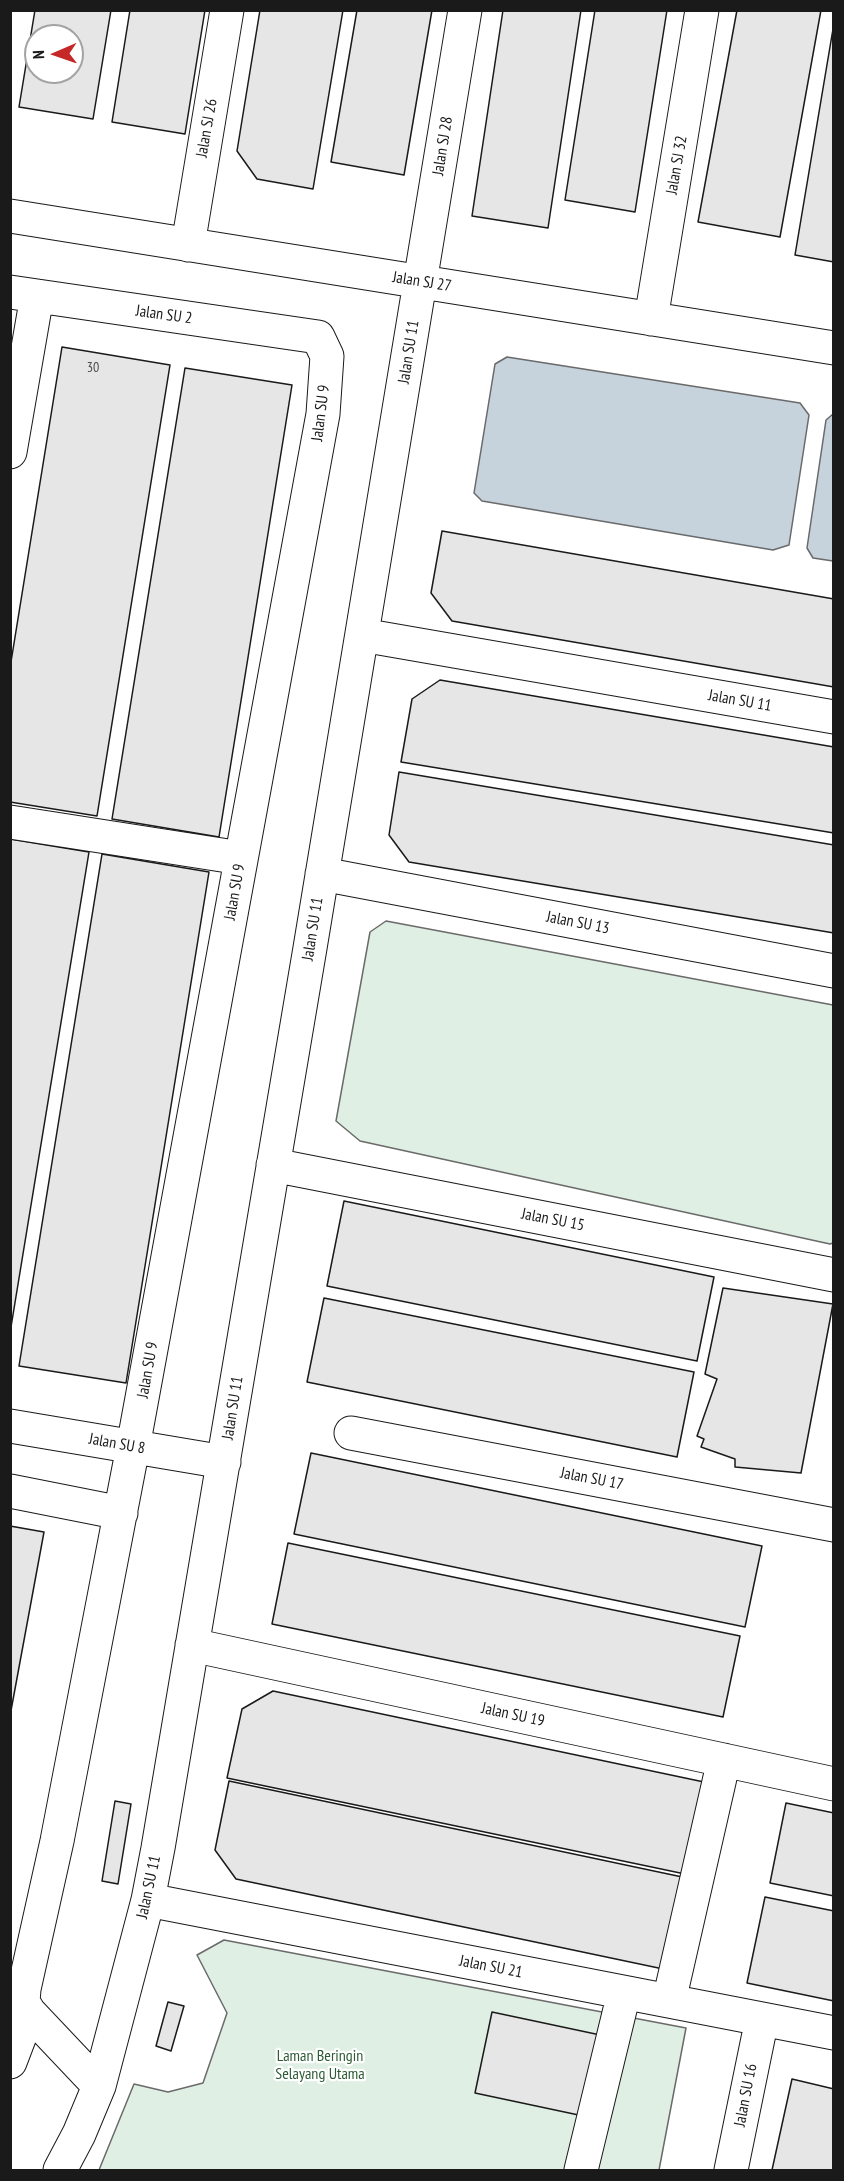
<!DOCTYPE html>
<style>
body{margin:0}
#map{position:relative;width:844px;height:2181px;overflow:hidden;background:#fff;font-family:"PT Sans Narrow",sans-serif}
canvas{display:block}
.frame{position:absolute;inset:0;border:12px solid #1a1a1a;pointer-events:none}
.north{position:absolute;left:24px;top:24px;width:60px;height:60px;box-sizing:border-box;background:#fff;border:2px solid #a3a3a3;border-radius:50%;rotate:268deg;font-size:16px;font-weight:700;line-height:24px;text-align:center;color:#1a1a1a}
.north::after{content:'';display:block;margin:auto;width:21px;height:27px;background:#c62828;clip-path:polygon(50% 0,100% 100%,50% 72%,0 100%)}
</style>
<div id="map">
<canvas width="844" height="2181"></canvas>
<div class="frame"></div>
<div class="north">N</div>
</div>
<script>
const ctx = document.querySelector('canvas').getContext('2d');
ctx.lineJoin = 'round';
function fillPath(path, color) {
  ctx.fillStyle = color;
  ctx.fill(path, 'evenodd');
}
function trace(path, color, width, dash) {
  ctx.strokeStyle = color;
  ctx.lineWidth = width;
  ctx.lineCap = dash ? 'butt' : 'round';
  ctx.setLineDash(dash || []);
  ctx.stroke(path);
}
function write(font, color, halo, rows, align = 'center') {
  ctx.font = font + ' "PT Sans Narrow",sans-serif';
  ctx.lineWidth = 4.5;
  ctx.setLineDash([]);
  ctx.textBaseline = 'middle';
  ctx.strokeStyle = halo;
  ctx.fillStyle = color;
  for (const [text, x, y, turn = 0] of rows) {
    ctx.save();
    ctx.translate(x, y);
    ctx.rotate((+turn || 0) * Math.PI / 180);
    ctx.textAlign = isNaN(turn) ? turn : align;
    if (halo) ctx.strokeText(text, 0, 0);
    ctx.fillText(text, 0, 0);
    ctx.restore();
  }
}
const green = new Path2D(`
 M386,921L833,1005V1243L830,1244L360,1141L336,1121L370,932Z
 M224,1940L686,2028L659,2170H99L134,2084L168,2092L203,2083L227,2013L197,1955Z`);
const water = new Path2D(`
 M507,357L800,403L809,415L789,545L773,550L482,501L474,493L495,364Z
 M833,414V561L813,558L807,548L826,420Z`);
const building = new Path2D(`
 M35,10H111L93,119L19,107ZM36,36H72V72H36Z
 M130,10H205L185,134L112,122Z
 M260,10H343L313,189L257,179L237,151Z
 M357,10H432L404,175L331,162Z
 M503,10H581L548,228L472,216Z
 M595,10H667L635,212L565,200Z
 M737,10H821L780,237L698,222Z
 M834,23V262L795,255Z
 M62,347L170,365L97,816L10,802V668Z
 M185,368L292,385L219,837L112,819Z
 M442,531L834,599V687L452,621L431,593Z
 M440,680L834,747V833L401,762L412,699Z
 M399,772L834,845V933L409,862L389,835Z
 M10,839L89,852L10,1333Z
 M102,854L209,872L126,1383L19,1366Z
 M344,1201L714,1277L697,1361L327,1286Z
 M723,1288L833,1304L801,1473L735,1467V1459L701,1447L704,1439L697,1436L717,1379L705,1374Z
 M324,1298L694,1372L677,1457L307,1382Z
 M311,1453L762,1546L745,1627L294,1534Z
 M10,1526L44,1532L10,1716Z
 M288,1543L740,1636L723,1717L272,1624Z
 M273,1691L704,1782L685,1874L227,1778L242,1709Z
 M229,1781L687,1878L668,1970L236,1879L215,1850Z
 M115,1801L131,1804L118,1884L102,1881Z
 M786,1803L834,1813V1896L770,1883Z
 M765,1897L834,1911V2001L747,1983Z
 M168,2002L184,2006L171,2051L156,2046Z
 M492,2012L605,2036L588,2117L475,2093Z
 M792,2079L834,2089V2170H772Z`);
const minor = new Path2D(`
 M10,216L834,348
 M188,245L227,10
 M10,292L318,337L327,356L323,414L133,1447L57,1841L24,1989L23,2002L29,2012L99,2086
 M651,319L702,10
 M10,452L37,296
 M362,635L834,717
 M10,822L241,858
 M322,874L834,971
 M273,1165L834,1275
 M10,1426L224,1462
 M351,1433L834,1525
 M10,1491L121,1513
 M192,1645L834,1784
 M148,1900L834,2033
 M669,2001L724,1760
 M10,2062L29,2012
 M60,2170L79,2134L99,2086L148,1900L158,1848L310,948L465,10
 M581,2170L624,1993
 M731,2170L762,2019`);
const numberNames = [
 ["30",93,368]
];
const streetNames = [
 ["Jalan SJ 26",207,128,-80],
 ["Jalan SJ 28",443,146,-81],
 ["Jalan SJ 32",677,165,-80],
 ["Jalan SJ 27",422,282,9],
 ["Jalan SU 2",164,315,8],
 ["Jalan SU 11",409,352,-81],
 ["Jalan SU 9",321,413,-83],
 ["Jalan SU 11",740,701,10],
 ["Jalan SU 9",235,892,-80],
 ["Jalan SU 13",578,923,11],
 ["Jalan SU 11",313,929,-81],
 ["Jalan SU 15",553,1220,11],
 ["Jalan SU 9",148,1370,-80],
 ["Jalan SU 11",233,1408,-81],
 ["Jalan SU 8",117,1444,10],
 ["Jalan SU 17",592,1479,11],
 ["Jalan SU 19",513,1715,12],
 ["Jalan SU 11",149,1887,-78],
 ["Jalan SU 21",491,1967,11],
 ["Jalan SU 16",746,2095,-79]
];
const parkNames = [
 ["Laman Beringin",320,2056],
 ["Selayang Utama",320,2074]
];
fillPath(green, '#e0efe3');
trace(green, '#6a6a6a', 1.5);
fillPath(water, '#c6d2dc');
trace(water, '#6a6a6a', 1.5);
fillPath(building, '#e6e6e6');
trace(building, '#1a1a1a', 1.5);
trace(minor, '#1a1a1a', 35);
trace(minor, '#fff', 33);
write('14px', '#4d4d4d', null, numberNames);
write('16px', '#1a1a1a', '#fff', streetNames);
write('16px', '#2b5a34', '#fff', parkNames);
</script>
